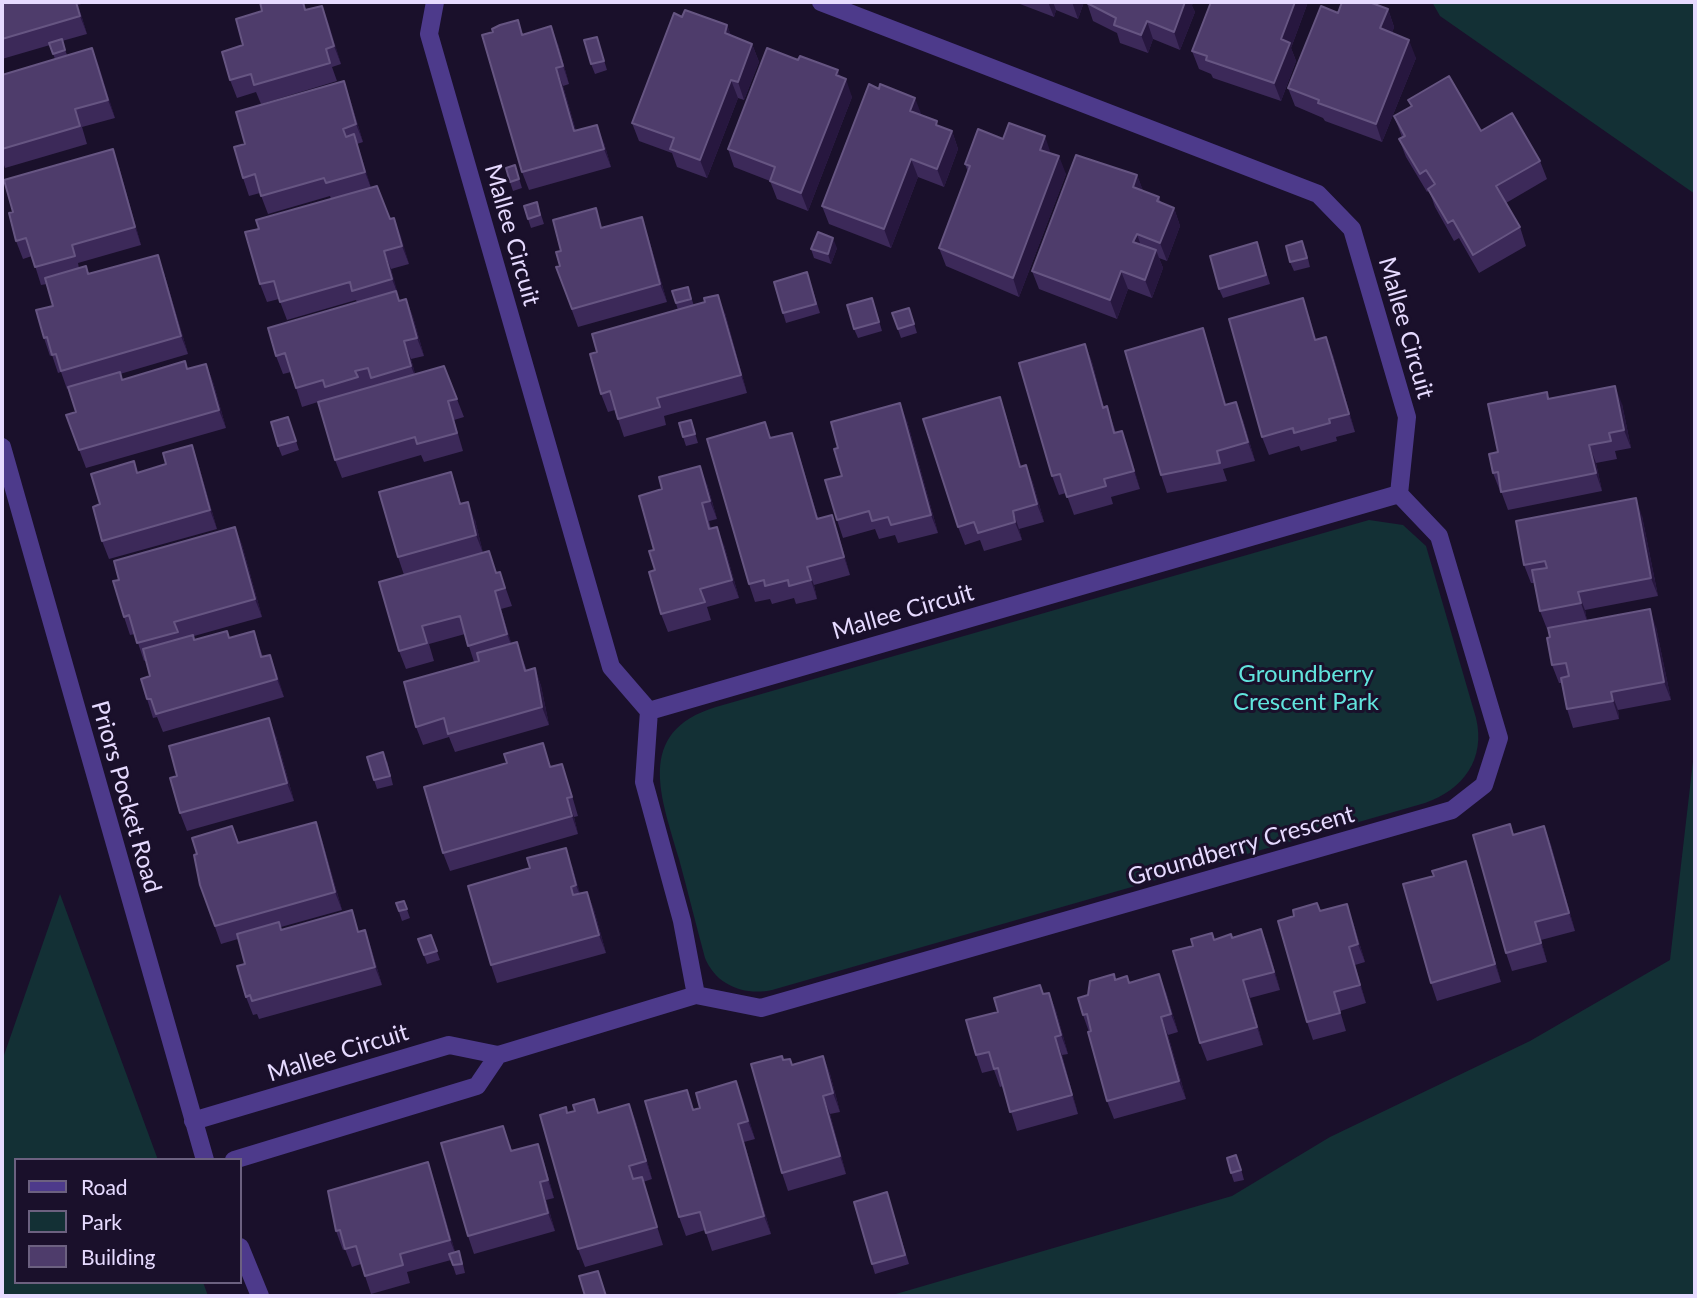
<!DOCTYPE html>
<style>
body{margin:0}
#map{position:relative;width:1697px;height:1298px;overflow:hidden;background:#1a102b;font-family:Lato,sans-serif}
canvas{display:block}
.frame{position:absolute;inset:0;border:4px solid #e6daff;pointer-events:none}
.legend{position:absolute;left:14px;top:1158px;width:228px;height:126px;box-sizing:border-box;background:#1a102b;border:2px solid #6c6180;margin:0;padding:9px 12px;list-style:none;font-size:21px;color:#e6daff}
.legend li{display:flex;align-items:center;gap:14px;height:35px}
.legend b{width:35px;border:2px solid #6c6180}
</style>
<div id="map">
<canvas width="1697" height="1298"></canvas>
<div class="frame"></div>
<ul class="legend">
<li><b style="height:9px;background:#4d3a8b"></b>Road</li>
<li><b style="height:19px;background:#133035"></b>Park</li>
<li><b style="height:19px;background:#4e3c6b"></b>Building</li>
</ul>
</div>
<script>
const ctx = document.querySelector('canvas').getContext('2d');
ctx.lineJoin = 'round';
function fillPath(path, color) {
  ctx.fillStyle = color;
  ctx.fill(path, 'evenodd');
}
function trace(path, color, width, dash) {
  ctx.strokeStyle = color;
  ctx.lineWidth = width;
  ctx.lineCap = dash ? 'butt' : 'round';
  ctx.setLineDash(dash || []);
  ctx.stroke(path);
}
function write(font, color, halo, rows, align = 'center') {
  ctx.font = font + ' Lato,sans-serif';
  ctx.lineWidth = 6;
  ctx.setLineDash([]);
  ctx.textBaseline = 'middle';
  ctx.strokeStyle = halo;
  ctx.fillStyle = color;
  for (const [text, x, y, turn = 0] of rows) {
    ctx.save();
    ctx.translate(x, y);
    ctx.rotate((+turn || 0) * Math.PI / 180);
    ctx.textAlign = isNaN(turn) ? turn : align;
    if (halo) ctx.strokeText(text, 0, 0);
    ctx.fillText(text, 0, 0);
    ctx.restore();
  }
}
const green = new Path2D(`
 M1432,2H1695V194L1440,16Z
 M1369,520L1403,525L1426,546L1476,718C1486,759 1463,790 1425,803L772,990C744,996 716,985 705,958C696,925 688,892 679,859C662,799 633,732 716,707Z
 M1695,744V1296H889L1232,1196L1330,1137L1530,1041L1670,960Z
 M60,894L158,1160H16V1282H203L208,1296H2V1061Z`);
const minor = new Path2D(`
 M435,2L429,34L611,667L649,711L644,782L682,921L696,995
 M821,2L1318,194L1352,229L1407,417L1399,494
 M2,447L205,1160
 M649,711L1399,494
 M193,1121L449,1045L498,1055L696,995L761,1008L1452,810L1484,785L1499,738L1439,536L1399,494
 M234,1160L477,1086L498,1055
 M240,1247L260,1296`);
const wall = new Path2D(`
 M2,2H88L78,5L87,34L62,41L67,55L92,48L115,118L82,127L87,144L5,168L2,159V75L55,59L50,45L2,59Z
 M1019,2H1084L1078,19L1056,10L1054,17L1020,4Z
 M1211,2H1308L1291,48L1296,61L1281,101L1213,78L1211,74L1199,69L1192,51Z
 M1087,3L1192,6L1195,12L1180,50L1153,39L1148,53L1120,43L1117,33L1093,21Z
 M322,6L341,64L332,67L337,81L261,104L256,92L237,98L230,80L243,45L262,11L307,10Z
 M1388,9L1394,27L1392,33L1416,58L1382,142L1325,121L1323,118L1295,106L1288,88L1338,13Z
 M682,17L727,25L731,36L752,44L759,62L744,100L738,98L707,178L677,167L672,153L639,141L632,123Z
 M493,32L523,35L558,44L569,84L563,86L576,131L604,143L611,167L529,190L522,172Z
 M597,37L607,70L595,74L591,64Z
 M840,76L852,97L808,211L777,199L770,181L734,167L728,149Z
 M344,81L350,99L363,142L357,144L371,188L390,219L394,218L409,264L391,269L399,301L406,299L413,317L424,356L411,359L415,374L444,366L464,417L454,420L463,451L424,462L421,455L342,478L335,460L318,402L302,407L291,372L283,374L276,356L357,302L356,300L287,320L279,299L267,302L260,284L259,229L331,199L330,196L268,214L260,193L249,196L243,178L245,144Z
 M1408,100L1481,131L1540,161L1547,179L1506,203L1520,227L1526,246L1479,273L1459,238L1454,241L1435,207L1429,190L1427,192L1406,157L1399,139L1402,137L1394,116L1411,107Z
 M921,115L939,126L952,131L958,149L944,187L918,177L891,248L829,224L822,206Z
 M1003,139L1051,153L1066,174L1019,297L946,266L939,248L968,172L965,164Z
 M515,165L522,188L513,191L510,182Z
 M119,167L141,245L78,263L79,268L86,266L89,274L164,273L188,354L120,374L122,380L188,368L206,364L213,382L226,428L86,468L66,415L76,412L69,388L67,389L61,372L58,373L52,355L50,356L44,338L53,306L47,284L41,285L32,256L23,259L16,241Z
 M1137,175L1143,191L1159,197L1161,203L1174,208L1180,226L1167,261L1159,258L1163,268L1152,298L1128,289L1117,319L1039,289L1032,271Z
 M537,202L544,224L531,228L528,219Z
 M602,228L648,236L667,302L578,327L556,267L560,266L561,251Z
 M1257,242L1270,284L1223,298L1219,289Z
 M837,248L831,264L814,258L811,249Z
 M1306,250L1310,267L1294,271L1290,262Z
 M810,281L820,313L786,323L783,313Z
 M688,287L694,306L725,313L747,393L664,416L666,425L624,437L615,410L608,412L601,394L597,352L678,310L672,291Z
 M875,307L882,331L858,338L854,329Z
 M909,308L917,333L901,338L892,313Z
 M1309,316L1316,340L1333,355L1355,432L1336,437L1337,441L1301,451L1299,446L1269,455L1262,437Z
 M1203,328L1209,346L1226,405L1243,420L1255,461L1223,469L1227,481L1167,493L1161,475Z
 M1085,344L1092,362L1104,408L1107,406L1116,433L1122,431L1140,489L1111,497L1113,504L1074,515L1066,493L1059,495L1052,476Z
 M1547,392L1549,399L1622,404L1631,448L1615,451L1617,459L1596,463L1602,491L1508,510L1501,491H1500L1493,473L1498,452Z
 M1000,397L1006,415L1021,466L1026,465L1033,483L1044,522L1019,529L1022,540L984,551L980,540L965,545L958,527Z
 M288,417L299,450L282,456L278,446Z
 M691,420L698,443L686,446L683,437Z
 M907,421L938,533L898,543L895,535L879,539L875,529L843,538L837,520L842,476L838,448Z
 M792,433L798,451L818,518L832,515L838,533L850,575L814,585L817,599L796,604L794,598L772,604L770,599L755,602L749,584L771,438Z
 M192,445L198,463L217,529L109,559L102,541L100,504L134,461L138,473L166,464Z
 M707,484L717,519L709,521L711,529L724,545L739,598L707,607L711,620L668,632L661,614L655,570L654,550Z
 M457,490L461,504L475,520L483,553L497,573L500,572L512,606L501,609L511,643L523,660L527,671L535,668L541,686L549,725L455,752L449,737L423,745L416,727L474,662L465,634L429,644L434,661L406,669L399,651L404,575L398,557Z
 M1642,516L1658,596L1585,610L1587,621L1656,627L1671,700L1618,710L1619,719L1573,728L1567,709L1562,683H1559L1552,665L1550,637L1548,629H1547L1540,611L1535,583H1531L1524,565Z
 M235,527L242,545L262,617L194,636L195,640L229,638L254,631L263,657L270,655L284,697L163,732L157,717L153,718L147,699L150,676L146,660L144,661L135,634L130,635L124,617L119,580Z
 M276,736L294,801L187,831L180,813L177,776Z
 M387,761L393,785L377,789L374,780Z
 M551,766L568,782L578,816L574,817L578,834L450,871L443,853Z
 M232,826L239,843L322,840L342,910L281,927L282,930L360,932L365,930L371,948L382,985L259,1019L257,1014L253,1015L246,997L245,964L238,939L221,944L200,885L197,854Z
 M1544,826L1551,845L1575,931L1541,940L1547,962L1512,971L1506,953L1514,834Z
 M572,866L580,894L587,892L594,910L606,953L497,983L491,965Z
 M1472,879L1501,982L1437,1001L1431,983Z
 M404,901L410,918L402,921L396,903Z
 M1320,911L1353,922L1365,962L1355,965L1366,1003L1340,1011L1346,1031L1313,1040L1307,1022Z
 M1261,929L1268,947L1280,990L1250,998L1263,1045L1207,1061L1200,1043L1214,940L1233,937Z
 M431,935L440,960L427,964L418,939Z
 M1114,974L1116,979L1166,992L1178,1032L1168,1035L1186,1099L1114,1119L1107,1101L1089,1032L1083,1015L1088,995Z
 M1040,985L1043,994L1049,993L1056,1011L1068,1054L1062,1055L1078,1114L1017,1131L1003,1086L1000,1087L994,1070L982,1073L976,1055L998,1012Z
 M823,1056L830,1074L840,1112L830,1114L846,1174L788,1191L782,1173L783,1060L792,1065Z
 M736,1081L755,1139L744,1142L771,1234L712,1251L705,1230L686,1236L679,1217L694,1109L700,1108Z
 M629,1104L636,1122L652,1179L643,1182L663,1245L585,1267L578,1249L568,1113H599Z
 M510,1144L512,1151L538,1144L544,1162L554,1198L546,1200L555,1231L474,1254L468,1236Z
 M1240,1165L1244,1180L1234,1182L1231,1173Z
 M434,1180L455,1252L462,1260L465,1273L456,1275L451,1260L407,1272L410,1283L371,1294L361,1264L352,1267L345,1249L343,1250L336,1231Z
 M887,1192L909,1264L875,1274L872,1264Z`);
const shadedWall = new Path2D(`
 M76,2H77L87,34L80,16Z
 M1048,2H1053L1056,10L1054,17Z
 M1072,2H1084L1078,19Z
 M1185,2H1194L1192,6L1195,12L1180,50L1174,32Z
 M1295,2H1308L1291,48L1296,61L1281,101L1274,83L1281,39Z
 M322,6L329,24L341,64L334,46Z
 M1388,9L1394,27L1387,47L1380,28Z
 M1147,21L1153,39L1148,53L1141,35Z
 M727,25L734,43L725,33Z
 M551,26L558,44L569,84L563,66Z
 M1409,40L1416,58L1382,142L1376,124Z
 M752,44L759,62L744,100L738,82Z
 M92,48L99,66L115,118L108,100Z
 M556,68L563,86L581,149L574,131Z
 M838,70L843,85L846,79L852,97L808,211L801,193Z
 M731,80L738,98L707,178L700,160Z
 M344,81L350,99L363,142L356,124Z
 M915,98L922,116L910,111Z
 M597,125L604,143L611,167L604,149Z
 M952,131L958,149L944,187L937,169Z
 M354,134L360,152L372,190L365,172Z
 M1045,136L1051,154L1040,150Z
 M113,149L119,167L141,245L135,227Z
 M1059,156L1066,174L1019,297L1013,278Z
 M911,159L918,177L891,248L884,229Z
 M1137,175L1144,193L1133,187Z
 M1174,208L1180,226L1167,261L1160,243Z
 M642,217L648,236L667,302L660,284Z
 M394,218L401,236L409,264L402,246Z
 M1137,234L1143,252L1133,242Z
 M833,238L837,248L831,264L828,254Z
 M1156,250L1163,268L1152,298L1145,280Z
 M384,251L391,269L399,297L392,279Z
 M158,255L164,273L188,354L181,336Z
 M1121,271L1128,289L1117,319L1110,300Z
 M718,295L725,313L747,393L741,375Z
 M1303,298L1309,316L1322,358L1315,340Z
 M406,299L413,317L424,356L417,338Z
 M1203,328L1209,346L1232,423L1225,405Z
 M1326,337L1333,355L1355,432L1349,414Z
 M404,341L411,359L418,384L411,366Z
 M1085,344L1092,362L1109,426L1103,408Z
 M206,364L213,382L226,428L219,410Z
 M1615,386L1622,404L1631,448L1624,430Z
 M1000,397L1006,415L1027,485L1020,467Z
 M1236,402L1243,420L1255,461L1248,442Z
 M900,403L907,421L938,533L931,515Z
 M1122,431L1129,449L1140,489L1134,471Z
 M792,433L798,451L823,537L817,519Z
 M192,445L198,463L217,529L210,510Z
 M1589,445L1596,463L1602,491L1596,473Z
 M1026,465L1033,483L1044,522L1037,504Z
 M700,466L707,484L717,519L710,501Z
 M1636,498L1642,516L1658,596L1651,578Z
 M468,502L475,520L483,553L476,535Z
 M1013,511L1019,529L1022,540L1015,522Z
 M832,515L838,533L850,575L844,557Z
 M235,527L242,545L262,617L255,599Z
 M717,527L724,545L739,598L732,580Z
 M807,567L814,585L817,599L811,580Z
 M495,591L501,609L514,652L507,634Z
 M1578,592L1585,610L1587,621L1581,603Z
 M1650,609L1656,627L1671,700L1664,682Z
 M270,655L277,673L284,697L277,679Z
 M535,668L541,686L549,725L542,707Z
 M1611,692L1618,710L1619,719L1613,701Z
 M269,718L276,736L294,801L287,783Z
 M567,798L574,817L578,834L572,816Z
 M316,822L322,840L342,910L335,892Z
 M1544,826L1551,845L1575,931L1569,913Z
 M566,848L572,866L583,903L576,885Z
 M1466,861L1472,879L1501,982L1495,964Z
 M587,892L594,910L606,953L599,935Z
 M1347,904L1353,922L1365,962L1358,944Z
 M1535,922L1541,940L1547,962L1541,943Z
 M1261,929L1268,947L1280,990L1274,972Z
 M365,930L371,948L382,985L375,967Z
 M1349,947L1355,965L1366,1003L1360,985Z
 M1159,974L1166,992L1178,1032L1171,1014Z
 M1243,980L1250,998L1263,1045L1257,1027Z
 M1049,993L1056,1011L1068,1054L1061,1035Z
 M1161,1017L1168,1035L1186,1099L1179,1081Z
 M1055,1037L1062,1055L1078,1114L1072,1095Z
 M823,1056L830,1074L840,1112L833,1093Z
 M736,1081L743,1099L755,1139L748,1121Z
 M823,1096L830,1114L846,1174L840,1156Z
 M629,1104L636,1122L652,1179L646,1161Z
 M738,1124L744,1142L771,1234L764,1216Z
 M538,1144L544,1162L554,1198L548,1180Z
 M428,1162L434,1180L457,1258L450,1240Z
 M540,1182L546,1200L555,1231L548,1213Z`);
const building = new Path2D(`
 M2,2H76L80,16L2,39Z
 M260,2H303L305,10L322,6L334,46L326,49L330,63L254,85L251,74L230,80L222,52L243,45L236,19L262,11Z
 M1087,2H1185L1174,32L1147,21L1141,35L1114,25L1116,18L1087,3Z
 M1211,2H1295L1281,39L1290,43L1274,83L1206,60L1207,56L1192,51Z
 M1342,2H1369L1388,9L1380,28L1409,40L1376,124L1318,103L1319,100L1288,88L1321,6L1338,13Z
 M685,10L727,25L725,33L752,44L738,82L731,80L700,160L670,149L674,138L632,123L674,13L682,17Z
 M518,20L522,35L551,26L563,66L556,68L574,131L597,125L604,149L522,172L482,35L493,32L492,29L500,25Z
 M597,37L604,61L591,64L584,40Z
 M62,39L65,50L53,54L49,43Z
 M92,48L108,100L75,109L80,126L2,149V75Z
 M767,48L798,60L800,56L838,70L836,75L846,79L801,193L770,181L775,167L728,149Z
 M1449,76L1481,131L1512,113L1540,161L1496,186L1520,227L1473,255L1453,220L1448,223L1428,189L1435,184L1426,170L1420,174L1399,139L1405,136L1394,116L1412,106L1408,100Z
 M344,81L356,124L343,129L346,137L354,134L365,172L326,183L324,178L261,196L255,174L243,178L234,147L245,144L236,112Z
 M869,84L879,89L880,84L915,98L910,111L937,121L936,125L952,131L937,169L911,159L884,229L822,206Z
 M1009,123L1045,136L1040,150L1059,156L1013,278L939,248L970,166L965,164L978,129L1003,139Z
 M113,149L135,227L72,245L75,256L35,267L26,238L16,241L9,213L13,212L4,180Z
 M1076,155L1137,175L1133,187L1159,197L1157,201L1174,208L1160,243L1137,234L1133,242L1156,250L1145,280L1121,271L1110,300L1032,271Z
 M515,165L519,179L510,182L506,168Z
 M377,186L390,219L394,218L402,246L384,251L392,279L352,291L350,282L280,302L274,281L260,284L245,232L259,229L256,220Z
 M537,202L540,215L528,219L524,206Z
 M596,208L601,228L642,217L660,284L572,309L556,267L560,266L556,252L561,251L553,220Z
 M818,232L833,238L828,254L811,249Z
 M1302,241L1307,258L1290,262L1286,246Z
 M1257,242L1266,275L1219,289L1210,256Z
 M158,255L181,336L61,371L56,354L52,355L47,337L44,338L36,310L53,306L45,278L86,266L88,274Z
 M807,272L816,304L783,313L774,282Z
 M688,287L691,299L676,303L672,291Z
 M396,291L399,301L406,299L417,338L404,341L411,366L371,378L368,368L355,371L358,377L325,387L323,380L296,388L285,353L276,356L268,328Z
 M718,295L741,375L657,398L660,407L618,419L610,391L601,394L590,354L597,352L592,334L705,302L704,298Z
 M872,298L879,322L854,329L847,305Z
 M1303,298L1315,340L1326,337L1349,414L1329,419L1330,423L1294,433L1293,428L1262,437L1229,319Z
 M909,308L914,324L898,329L892,313Z
 M1203,328L1225,405L1236,402L1248,442L1217,451L1220,463L1161,475L1125,351Z
 M1085,344L1103,408L1107,406L1114,433L1122,431L1134,471L1104,479L1106,486L1067,497L1060,474L1052,476L1019,363Z
 M185,361L187,369L206,364L219,410L79,450L66,415L76,412L68,387L120,372L122,380Z
 M444,366L457,399L448,401L457,433L417,444L415,437L335,460L318,402Z
 M1615,386L1624,430L1609,433L1611,441L1589,445L1596,473L1501,492L1498,472L1493,473L1489,454L1498,452L1488,404L1547,392L1548,399Z
 M1000,397L1020,467L1026,465L1037,504L1013,511L1015,522L978,533L974,522L958,527L923,419Z
 M900,403L931,515L891,525L888,517L872,521L869,511L837,520L825,480L842,476L834,449L838,448L831,422Z
 M288,417L296,441L278,446L271,422Z
 M691,420L695,434L683,437L679,423Z
 M765,422L770,438L792,433L817,519L832,515L844,557L807,567L811,580L789,586L788,580L765,586L764,580L749,584L707,439Z
 M192,445L210,510L102,541L93,507L100,504L91,474L134,461L137,473L166,464L163,453Z
 M700,466L710,501L702,503L709,529L717,527L732,580L700,589L705,602L661,614L649,572L655,570L649,551L654,550L639,496L662,489L659,477Z
 M451,472L460,504L468,502L476,535L398,557L379,492Z
 M1636,498L1651,578L1578,592L1581,603L1540,611L1532,570L1547,568L1545,561L1524,565L1516,521Z
 M235,527L255,599L174,622L178,632L137,643L129,615L124,617L113,581L119,580L114,561Z
 M489,551L496,573L500,572L505,588L495,591L507,634L468,646L460,616L422,626L427,643L399,651L379,582Z
 M1650,609L1664,682L1611,692L1613,701L1567,709L1561,678L1569,676L1566,663L1552,665L1547,638L1550,637L1548,628Z
 M227,631L229,638L254,631L261,657L270,655L277,679L156,714L151,699H147L141,679L150,676L143,649L193,635L194,640Z
 M517,642L525,671L535,668L542,707L448,734L444,718L416,727L404,682L479,661L477,653Z
 M269,718L287,783L180,813L170,778L177,776L169,746Z
 M543,743L550,767L562,764L572,797L567,798L572,816L443,853L424,787L507,763L504,754Z
 M383,752L390,776L374,780L367,757Z
 M316,822L335,892L215,926L200,885L194,855L197,854L192,838L232,826L238,843Z
 M1510,824L1513,835L1544,826L1569,913L1535,922L1541,943L1506,953L1473,835Z
 M566,848L576,885L571,887L573,895L587,892L599,935L491,965L468,886L530,868L527,858Z
 M1466,861L1495,964L1431,983L1403,884L1434,876L1432,871Z
 M404,901L407,909L399,911L396,903Z
 M1317,903L1320,911L1347,904L1358,944L1349,947L1360,985L1334,992L1340,1013L1307,1022L1278,921L1294,916L1293,910Z
 M352,910L358,932L365,930L375,967L252,1001L250,995L246,997L237,966L245,964L237,934L279,922L281,930Z
 M1261,929L1274,972L1243,980L1257,1027L1200,1043L1173,951L1193,946L1191,939L1212,933L1214,940L1231,934L1232,938Z
 M431,935L437,951L424,955L418,939Z
 M1114,974L1115,980L1127,976L1129,983L1159,974L1171,1014L1161,1017L1179,1081L1107,1101L1088,1032L1091,1031L1087,1014L1083,1015L1078,998L1088,995L1090,981Z
 M1040,985L1043,994L1049,993L1061,1035L1055,1037L1072,1095L1010,1112L998,1068L994,1069L989,1052L976,1055L966,1020L998,1012L994,998Z
 M782,1056L783,1060L790,1059L792,1065L823,1056L833,1093L823,1096L840,1156L782,1173L751,1064Z
 M736,1081L748,1121L738,1124L764,1216L706,1233L700,1212L679,1217L645,1101L687,1090L693,1110L700,1108L696,1093Z
 M594,1099L598,1113L629,1104L646,1161L629,1166L633,1179L642,1177L657,1227L578,1249L540,1115L566,1107L567,1113L575,1111L573,1105Z
 M503,1126L511,1151L538,1144L548,1180L540,1182L548,1213L468,1236L441,1143Z
 M1236,1155L1241,1170L1231,1173L1227,1158Z
 M428,1162L450,1240L400,1254L403,1265L365,1276L356,1246L345,1249L340,1230L336,1231L328,1191Z
 M887,1192L905,1255L872,1264L854,1202Z
 M459,1251L462,1264L453,1265L449,1254Z
 M598,1271L606,1296H585L579,1276Z`);
const streetNames = [
 ["Mallee Circuit",512,235,74],
 ["Mallee Circuit",1406,328,74],
 ["Mallee Circuit",903,612,-16],
 ["Priors Pocket Road",126,797,74],
 ["Groundberry Crescent",1241,846,-16],
 ["Mallee Circuit",338,1053,-17]
];
const parkNames = [
 ["Groundberry",1306,674],
 ["Crescent Park",1306,702]
];
fillPath(green, '#133035');
trace(minor, '#4d3a8b', 18);
fillPath(wall, '#3c2959');
fillPath(shadedWall, '#27173f');
fillPath(building, '#4e3c6b');
trace(building, '#665582', 2);
write('24px', '#e6daff', '#1a102b', streetNames);
write('24px', '#61e4dd', '#1a102b', parkNames);
</script>
